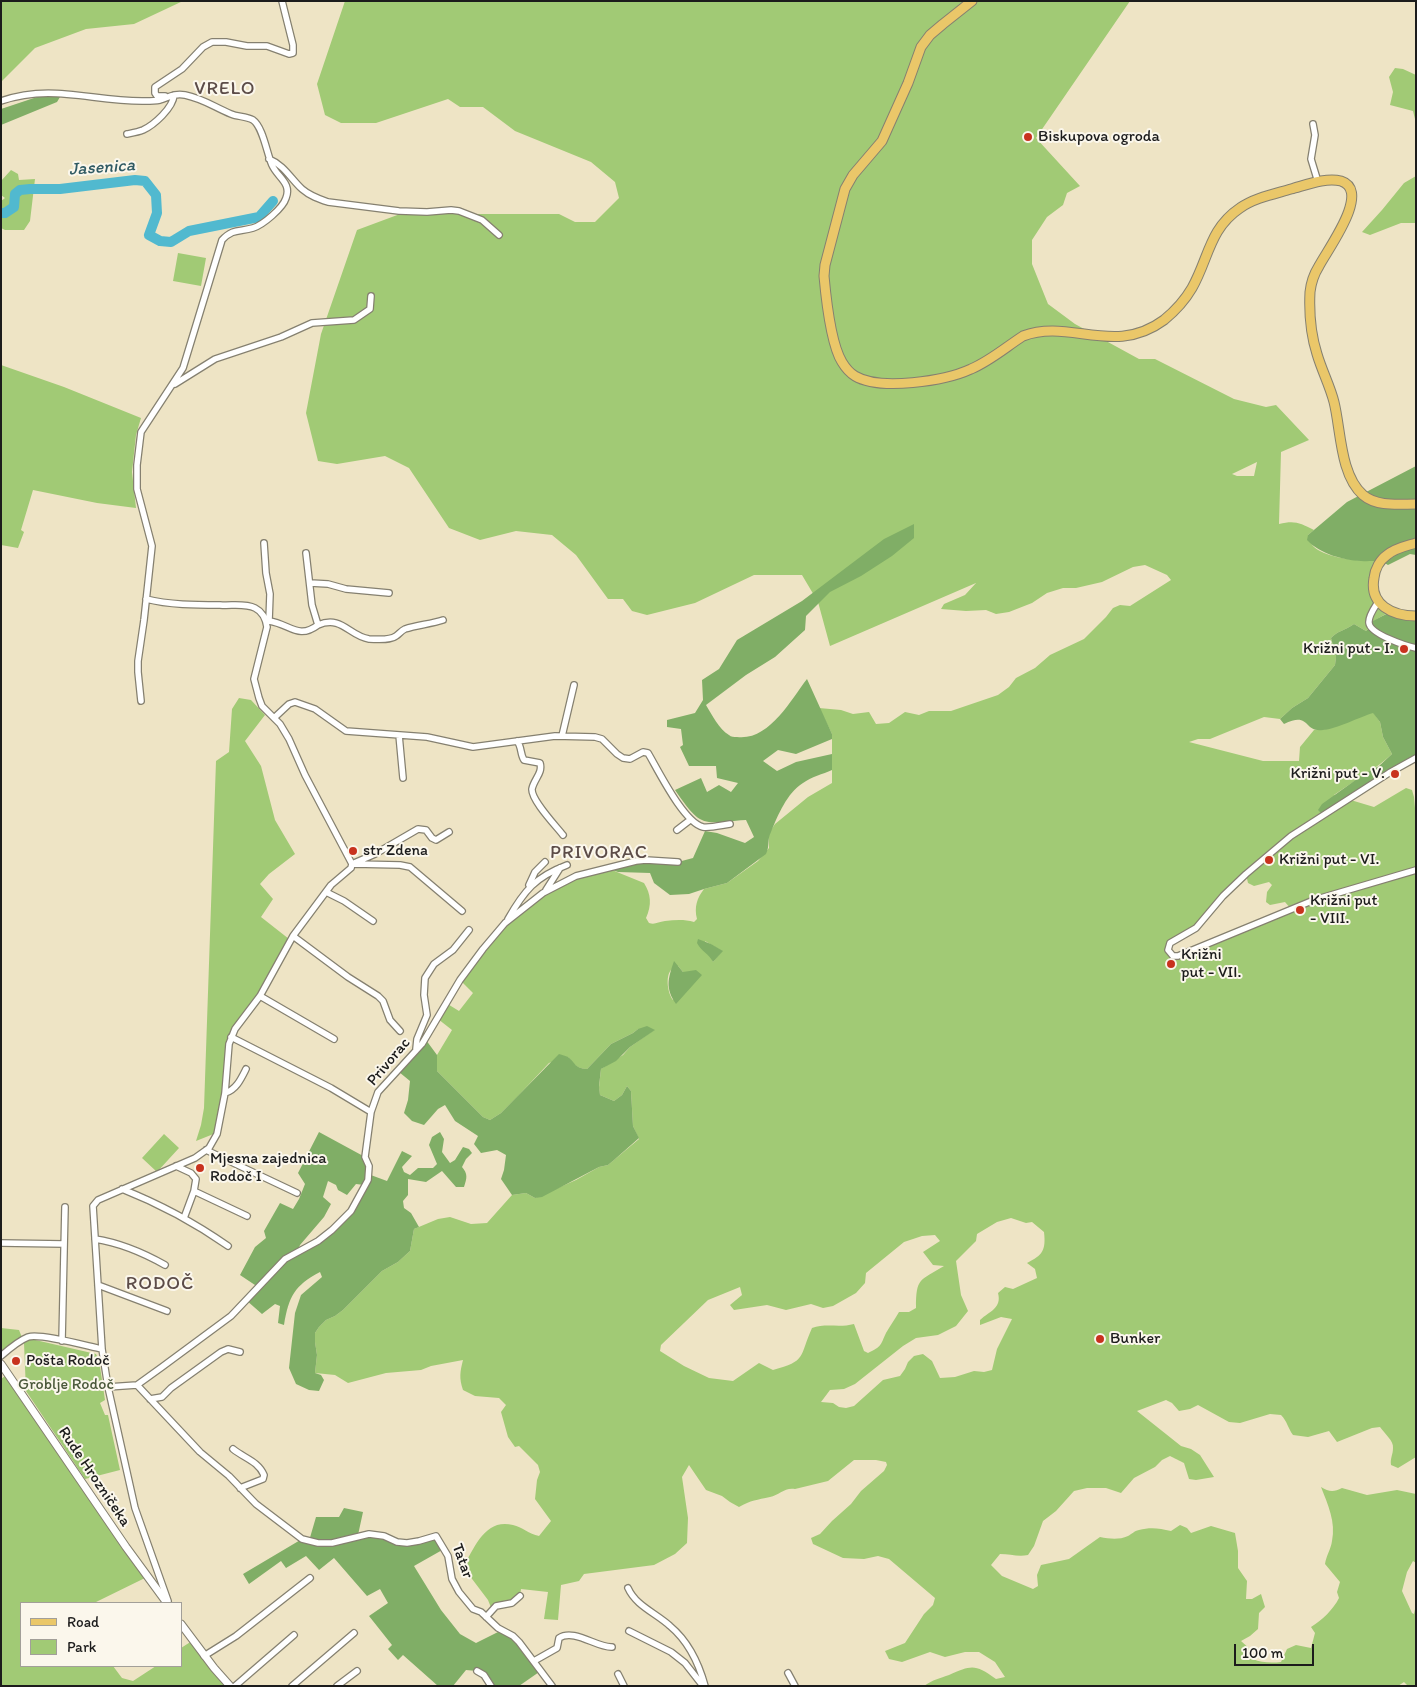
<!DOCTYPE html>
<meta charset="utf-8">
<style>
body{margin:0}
#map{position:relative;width:1417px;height:1687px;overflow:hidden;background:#eee4c5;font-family:Itim,sans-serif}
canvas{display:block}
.frame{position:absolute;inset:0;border:2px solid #1c1c1c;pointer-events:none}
.legend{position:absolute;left:20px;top:1602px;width:162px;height:65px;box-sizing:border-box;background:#fbf7ec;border:1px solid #a29f99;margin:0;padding:6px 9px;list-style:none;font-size:15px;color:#1c1c1c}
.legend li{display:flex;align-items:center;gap:10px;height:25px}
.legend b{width:25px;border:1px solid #a29f99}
.scale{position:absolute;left:1234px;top:1644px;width:80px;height:22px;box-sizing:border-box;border:2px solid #1c1c1c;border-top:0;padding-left:6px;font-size:15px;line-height:18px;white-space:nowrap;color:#1c1c1c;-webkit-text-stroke:4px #fbf7ec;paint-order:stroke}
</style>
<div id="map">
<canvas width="1417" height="1687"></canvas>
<div class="frame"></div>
<ul class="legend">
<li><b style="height:6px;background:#eac769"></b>Road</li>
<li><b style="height:14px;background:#a1ca75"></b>Park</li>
</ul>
<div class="scale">100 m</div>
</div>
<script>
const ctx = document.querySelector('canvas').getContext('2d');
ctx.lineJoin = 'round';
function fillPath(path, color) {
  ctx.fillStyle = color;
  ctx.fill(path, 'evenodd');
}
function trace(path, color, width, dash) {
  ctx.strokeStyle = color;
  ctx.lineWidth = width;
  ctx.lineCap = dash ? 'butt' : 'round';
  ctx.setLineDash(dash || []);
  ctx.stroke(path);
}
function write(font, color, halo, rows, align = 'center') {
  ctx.font = font + ' Itim,sans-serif';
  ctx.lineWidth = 4;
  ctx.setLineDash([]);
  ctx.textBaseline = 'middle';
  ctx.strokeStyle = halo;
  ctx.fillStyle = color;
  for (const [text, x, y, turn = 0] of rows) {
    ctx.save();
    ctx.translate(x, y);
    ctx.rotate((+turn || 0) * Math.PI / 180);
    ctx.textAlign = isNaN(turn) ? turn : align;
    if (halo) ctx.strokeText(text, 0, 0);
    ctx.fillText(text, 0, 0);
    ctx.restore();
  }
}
const green = new Path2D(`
 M1,1H183L134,24L86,29L35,48L1,82Z
 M345,1H1130L1036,138L1080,186L1067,193L1063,205L1047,217L1032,240V264L1048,304L1075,324L1139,359H1155L1234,399L1266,407L1276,405L1309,440L1281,452L1279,524C1295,520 1300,523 1314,530L1308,535C1309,538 1311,544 1313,546C1326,559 1363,562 1380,560L1373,589L1391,611L1370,623L1371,627L1366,631L1354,624C1346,630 1337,631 1331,638L1336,657L1335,665L1308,698L1292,708L1280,719L1264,717L1210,739H1198L1189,742L1263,761H1299L1300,747L1314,730H1323L1373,712L1380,722L1383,737L1392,754C1375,770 1353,781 1334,795L1374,807L1406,788L1412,790L1414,797L1416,819V1457L1398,1468L1391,1465C1390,1458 1393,1455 1393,1448C1394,1441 1384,1433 1380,1427L1372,1428L1337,1442L1329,1431L1308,1437L1293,1435C1288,1428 1287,1421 1281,1415L1270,1414L1240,1423L1229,1422L1198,1405L1190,1409L1179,1411L1172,1403L1166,1400L1137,1411L1181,1446L1191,1449L1200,1455L1214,1477L1196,1480L1189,1479L1184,1463L1170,1456L1162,1460L1155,1467L1134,1478L1121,1493L1106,1488H1087L1074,1491L1056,1511L1043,1521L1034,1546L1028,1555C1018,1557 1010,1554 1000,1554L991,1565L1002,1576L1033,1589L1038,1586L1037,1575L1041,1565L1069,1559L1100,1537C1110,1539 1119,1540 1128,1536C1132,1534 1134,1531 1139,1530C1150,1527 1159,1528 1171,1531L1180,1525L1187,1528L1191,1533L1211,1526L1235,1533L1238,1551V1568L1247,1581L1246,1599H1252L1261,1594L1265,1607L1259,1613L1258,1629L1250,1636L1241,1641L1251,1650L1253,1659C1261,1663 1273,1663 1281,1662L1287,1649L1296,1645L1311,1648L1315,1633L1311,1627C1322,1620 1333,1610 1339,1598L1337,1592L1340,1582L1325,1564C1326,1556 1331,1549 1332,1541C1336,1522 1328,1505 1321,1487C1329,1492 1334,1492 1342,1488L1367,1495L1397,1490L1416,1494V1563L1413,1561L1407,1572L1402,1591L1412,1613L1414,1614L1416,1604V1686H1408L1404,1682L1398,1686H924C934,1679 938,1679 949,1675C972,1665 975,1664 996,1679L1005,1677L995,1662L979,1652H965L945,1657L930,1652L902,1662L889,1659L885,1651L905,1643L924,1614L933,1605L935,1598L889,1559L878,1556L864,1559L843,1558L813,1544L811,1538L820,1534L832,1521L851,1504L861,1491L884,1471L887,1465L886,1462L876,1460H854L828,1481L795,1489C785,1487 779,1495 770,1497C757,1500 751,1500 739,1507L730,1502L722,1496L706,1490L689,1465L682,1477L688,1518L687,1543L675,1554L654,1565L584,1574L579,1581L561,1585L558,1620L544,1619L548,1592L521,1589L520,1596L492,1610L488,1600L463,1567C475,1547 485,1518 513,1525C522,1527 529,1534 539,1536L551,1521L535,1499L537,1480L540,1472L538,1465L519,1446L515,1447L508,1437L501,1412L506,1405L499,1398L475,1396L463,1390C459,1378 460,1372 463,1360L431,1366L421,1370L386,1373L348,1383L335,1375L315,1373L317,1355L315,1342V1333L319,1327L326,1320L335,1316L343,1310L382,1271L398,1262L410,1251L414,1229L438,1219L450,1217L471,1224L487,1223L512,1195L526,1193L535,1198L576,1180L599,1167L608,1165L639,1139L633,1126L631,1091L627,1086L622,1095L614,1101L600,1095L599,1087L601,1069L623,1055L630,1047L654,1030L638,1029L633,1033L611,1044L587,1069C577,1069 574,1064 568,1057L549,1063L517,1097L501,1113L490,1120L483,1117L437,1071V1055L452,1030L438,1019L446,1003L459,1011L473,993L460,980L499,930L554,887L607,868L644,883C651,894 652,905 646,918L649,923C655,925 658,922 665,921C675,920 684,919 694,922L697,919C694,907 697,898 704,889L727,883L758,861L769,848V833L775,824L808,797L832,783V734L819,708L841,710L853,714L869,712L876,724L889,723L905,712L919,715L929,711H951L998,695L1009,687L1016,678L1035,668L1050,655L1084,639L1106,617L1113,608L1120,605L1130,606L1171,580L1167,575L1145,565L1133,567L1102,582L1076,588H1063L1047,593L1032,603L1009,612L996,614L986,610L966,611L941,609L944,604L965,595L976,583L830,646L818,602L802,575H754L695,603L647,615L632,611L623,599H608L576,555L552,535L516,531L480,540L449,528L409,468L385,456L337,464L318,461L306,413L321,334L357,230L400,214H559L575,222H595L619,198L615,182L591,162L515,131L483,107H460L448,99L376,123H341L325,115L317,84ZM1257,462L1254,476H1237L1232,474ZM1246,874L1248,883L1254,886L1269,882L1272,885L1267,892L1266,902L1270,905L1285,902L1291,909L1173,956L1168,948L1202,923ZM705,941L722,951L713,962ZM678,966L683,972H691L673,1000C668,994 665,977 671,970C672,970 677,966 678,966ZM1011,1218L1026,1223L1032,1222L1044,1232C1046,1250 1043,1255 1027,1263L1035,1269L1037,1278L1013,1289L1005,1287L998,1293C1002,1308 990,1311 980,1320V1325L1001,1317L1012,1319L997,1349L992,1370L984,1372L974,1371L955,1377L940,1378L932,1361L923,1354L914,1356L908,1362L905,1369L900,1376L883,1380L854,1406L846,1408L839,1407L833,1403L821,1402L830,1390L844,1389L855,1384L903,1346L916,1338L938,1335L956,1326L968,1311L961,1295L956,1261L976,1241L977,1234L997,1222ZM935,1235L940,1241L923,1252L933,1265L944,1266C920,1281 916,1277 916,1308L909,1312H899C895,1319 890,1326 886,1333C880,1346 882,1346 868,1353L864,1351L854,1324C840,1328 825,1323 812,1328C799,1357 807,1361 773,1370L759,1363L733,1381L709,1378L684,1366L660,1351L661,1345L708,1300L740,1287L742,1295L730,1305L734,1310L767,1305L786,1310L811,1304L823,1308L833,1306L856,1293L865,1283L866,1273L904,1242L922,1236Z
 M1395,68L1403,69L1416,75V123L1413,111L1390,105L1393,92L1389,77Z
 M11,170L18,174L19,180L35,179L30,221L24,230H5L1,228V201L5,198L1,195V181Z
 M1416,176V223H1401L1370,235L1362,232L1382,210L1404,183Z
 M178,253L206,258L201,286L173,281Z
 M1,365L64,387L141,418L136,435L132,472L136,508L97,503L33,490L21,530L24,532L18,548L1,545Z
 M239,698L251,700L265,715L245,741L261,766L275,820L295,854L269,874L260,884L273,899L261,917L289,939L257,996L232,1032L224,1092L216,1133L196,1141L201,1125L204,1108L216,761L229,752L232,709Z
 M164,1134L179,1148L157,1172L142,1158Z
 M1,1328L19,1330L23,1340L1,1356Z
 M31,1339L96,1354L99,1360L105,1400L100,1403L105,1415H108L120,1470L85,1479L26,1391L24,1343Z
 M8,1374L147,1577L94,1603H21V1666H113L122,1678L133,1681L156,1666H181V1648L192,1641L229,1686H1V1379Z`);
const forest = new Path2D(`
 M40,96L60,97L57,102L1,125V109Z
 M1416,466V555L1410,554L1388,565C1378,559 1372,562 1361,561C1343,560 1320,554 1307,540L1308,535L1347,502Z
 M914,524V538L892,556L861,576L830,592L806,616L805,630L775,657L746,675L706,705C712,715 719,729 729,735C731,737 734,737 737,737C769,741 790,701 807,679L832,734V739L796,754L778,750L763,761L777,771L796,762L832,754V770C823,774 811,777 803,783C787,793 778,815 771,832C767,839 770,846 766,854L727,883L704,889L689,894L670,895L654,883L650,873L618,872L607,868L636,861L678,862L693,858L705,831L717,833L745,843L754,837L746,820C701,823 702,829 675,790L701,778L707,792L719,785L731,792L738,783L717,778L716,766H689L680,747L683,745L681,729L667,727V720L695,713L703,700L702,680L719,669L737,640L802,601L884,539Z
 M1392,611L1416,616V757L1323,815L1318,810L1322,804L1364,774L1379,766L1392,754L1383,737L1380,722L1373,713C1360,717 1336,729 1323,730C1303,733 1311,711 1284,724L1280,719L1292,708L1308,698L1335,665L1336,657L1331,638C1337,631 1346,630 1354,624L1366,631L1371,627L1369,623Z
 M698,939L711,944L723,951L713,962C709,954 701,951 697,943Z
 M674,961L683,972L696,970L702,975L676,1004C665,988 668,979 674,961Z
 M647,1026L655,1030L630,1047L616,1061L601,1069L599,1086L600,1095L614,1101L622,1095L627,1086L631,1091L633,1126L639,1138L614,1160L608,1165L599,1167L542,1197L535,1198L526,1193L512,1195L501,1179L504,1170L506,1155L497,1150L481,1153L474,1144L478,1136L455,1121L445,1105L438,1109L424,1125L412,1121L404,1113L408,1100L410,1081L399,1072L426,1040L437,1055V1071L483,1117L490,1120L501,1113L559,1054C560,1054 568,1057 568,1057C576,1063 574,1068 587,1069L611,1044L633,1033L638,1029Z
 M319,1132L365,1157L369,1166L364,1185L356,1184L347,1195L338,1190L336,1185L328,1181L323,1197L331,1204L324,1217L300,1245L298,1250C326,1236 344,1223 360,1196C365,1188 368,1183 368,1174L387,1181L402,1151L412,1156L402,1167L404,1172L410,1175L418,1168H433L437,1164L429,1145L432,1137L440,1132L444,1139L442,1152L450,1163L455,1160L463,1147L469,1149L472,1153L466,1159L462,1167C468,1174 467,1178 464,1187H456L442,1171L426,1182L408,1179V1195L403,1201L404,1208L411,1213L419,1227L414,1229L410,1251L398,1262L382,1271L343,1310L335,1316L326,1320L319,1327L315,1333V1342L317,1355L315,1373L321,1375L324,1380L319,1391L309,1390L296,1384L289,1368L295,1313L301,1295L322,1277L320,1272C294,1286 289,1296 284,1325L278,1323L280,1306L275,1304L262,1314L246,1300L258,1287L240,1275L255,1247L266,1238L264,1231L280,1203L293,1209L299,1199L305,1184L298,1173Z
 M344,1508L363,1512L358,1535L369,1534L397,1542L436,1536L444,1549L414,1566L441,1610L460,1634L476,1643L502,1630L513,1636L542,1670L519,1686H491L477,1671L466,1670L453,1686H438L403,1655L398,1660L388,1649L392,1645L369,1616L388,1603L380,1589L367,1596L334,1558L319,1570L306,1556L286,1568L281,1561L249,1584L243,1574L302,1539L309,1541L316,1517H339Z`);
const river = new Path2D(`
 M1,213H5L14,207L15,194L20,190L30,189H60L135,180L145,181L156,195L157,213L149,235L160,241L171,242L189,231L259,217L273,201`);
const minor = new Path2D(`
 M165,96H157L155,93V87L182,69L203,47L212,42H226L247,46H267L289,54L293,53V45L282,1
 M1,101C53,83 93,102 145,101C149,101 155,101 160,100C169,97 175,93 185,95C204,99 214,107 231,114C238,117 246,116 253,120C263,127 267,154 272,165C277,177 292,183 286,198C283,208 263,225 253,228C240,232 233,228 222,240L183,368L141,432L137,465V489L152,546L144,620L138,661V672L141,701
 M1313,124L1315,135L1311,159L1318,182
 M127,134C132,133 138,132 143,130C154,125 173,108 174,95
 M269,159C284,165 291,179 302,189C310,196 319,199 328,202L399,211L427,212L451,210L459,211L482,220L499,235
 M175,384L215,359L281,337L312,323L354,320L370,309L371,296
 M264,543L266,573L270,594L269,621H266
 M310,583L328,584L346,589L389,593
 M146,599C169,605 196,605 220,605C231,606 245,603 255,608C263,612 266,620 267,627L254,679L259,698L262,706L280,724L289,739L305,775L352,864
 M1378,602C1375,607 1368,616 1369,623C1370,634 1406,646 1416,648
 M269,621C290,624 298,640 318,625L312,605L306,553
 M318,625C342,615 349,636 369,639C376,639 389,641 396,636C399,634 401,631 405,629C417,625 431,624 443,620
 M274,718L289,704L295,702L315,709L346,731L427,737L473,747L555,736L595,737L602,739L617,754L623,758L630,759L643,752L648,753C658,770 684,823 703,827C711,828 722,825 730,824
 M399,735L403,778
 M562,736L574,685
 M517,741C522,747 520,754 524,760L540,763C543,773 534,779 532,789C531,800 556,826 563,835
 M1416,758L1389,773L1291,836L1246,874L1223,896L1196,928L1170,943L1168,950L1173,956H1178L1314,900L1416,870
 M677,830L690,820
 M354,864L400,865L410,867L462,911
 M529,885L535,872L545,862
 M546,890L560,868
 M326,892L344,901L373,921
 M508,919C524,891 535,877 567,865
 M293,936L348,977L378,996L383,1001L390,1020L400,1031
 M260,996L334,1039
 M231,1037L331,1088L371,1112
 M416,1049L417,1039L427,1015L424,995L425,978L434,964L453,950L469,930
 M225,1093C236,1090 241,1079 246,1069
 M206,1150L297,1193
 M176,1166L191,1173L196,1179L194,1191L184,1218
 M122,1189C160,1204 195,1223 228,1246
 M194,1191L247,1216
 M95,1239C121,1243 142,1252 165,1265
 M1,1243L64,1244
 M98,1285L167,1311
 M62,1341L65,1207
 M1,1356C9,1349 18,1341 28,1337C40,1333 87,1346 102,1349
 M137,1385L200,1452L229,1476L256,1504L302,1539L318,1543H332L369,1534L384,1536L397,1542L407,1543L419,1541L436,1536L448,1556L452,1579L459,1592L473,1609L481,1612L498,1628L513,1636L519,1642L552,1686
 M108,1387L137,1385L162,1367L231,1316L285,1259L318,1241L332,1230L351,1211L368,1180L369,1166L365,1157L371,1112L378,1092L422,1044L460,980L483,949L505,923L543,893L576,876L636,861L646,860L678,862
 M150,1399L162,1397L171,1388L221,1352L228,1349L240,1352
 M233,1449C244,1458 258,1461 264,1475L263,1479L240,1488
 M628,1588C636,1606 656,1613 670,1626C688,1641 699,1664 705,1686
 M168,1601L135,1508L108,1387L102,1349L93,1206L98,1200L195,1158L209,1148L217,1134L225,1093L229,1044L235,1029L260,996L293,936L331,885L351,868L352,864L375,854L418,829L426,830L432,838L436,840L449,832
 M486,1617L496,1606L512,1603L520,1596
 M629,1631L671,1652L685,1663L703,1686
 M204,1656L236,1636L310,1578
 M534,1661L557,1648L559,1638C574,1628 597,1648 612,1647
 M477,1671L484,1675L491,1686
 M788,1673L795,1686
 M618,1674L624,1686
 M235,1686L294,1635
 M292,1686L354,1633
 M337,1686L357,1671`);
const tertiary = new Path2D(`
 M1,1364L126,1547L167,1603
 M181,1624L214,1668L230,1686`);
const primary = new Path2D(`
 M972,1L943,24L930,35L921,47L908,83L882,141L853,175L845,189L825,265L824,276C826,298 831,344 842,362C845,367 850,373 855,376C880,391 945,381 971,369C990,361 1006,347 1023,336C1070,318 1114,357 1164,320C1175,311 1185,300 1192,288C1209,258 1209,229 1240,208C1254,198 1274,194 1291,189C1306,185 1326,177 1341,181C1372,191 1327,250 1319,266C1314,274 1311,283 1310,292C1309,312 1311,335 1317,354C1322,371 1330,386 1334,402C1341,430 1340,475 1363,495C1377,507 1399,504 1416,504
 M1416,543C1406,546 1395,548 1387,555C1380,560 1375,569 1374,578C1369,605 1393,616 1416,616`);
const markers = [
 [1028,137,5,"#c8321e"],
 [1404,649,5,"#c8321e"],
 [1395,774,5,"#c8321e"],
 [353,851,5,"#c8321e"],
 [1269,860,5,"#c8321e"],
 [1300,910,5,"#c8321e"],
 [1171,964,5,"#c8321e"],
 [200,1168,5,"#c8321e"],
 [1100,1339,5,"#c8321e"],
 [16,1361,5,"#c8321e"]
];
const poiNames = [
 ["Biskupova ogroda",1038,137],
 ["Križni put - I.",1394,649,"right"],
 ["Križni put - V.",1385,774,"right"],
 ["str Zdena",363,851],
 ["Križni put - VI.",1279,860],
 ["Križni put",1310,901],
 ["- VIII.",1310,919],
 ["Križni",1181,955],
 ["put - VII.",1181,973],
 ["Mjesna zajednica",210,1159],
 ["Rodoč I",210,1177],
 ["Bunker",1110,1339],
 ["Pošta Rodoč",26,1361]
];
const streetNames = [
 ["Privorac",389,1062,-50],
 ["Rude Hrozničeka",94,1477,56],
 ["Tatar",462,1561,70]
];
const parkNames = [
 ["Groblje Rodoč",66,1385]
];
const waterNames = [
 ["Jasenica",102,168,-4]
];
const quarterNames = [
 ["VRELO",225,89],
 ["PRIVORAC",599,853],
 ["RODOČ",160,1284]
];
fillPath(green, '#a1ca75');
fillPath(forest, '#80ae66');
trace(river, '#51b9cf', 10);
trace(minor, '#858070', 8);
trace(tertiary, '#858070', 9);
trace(primary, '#858070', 11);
trace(minor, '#fff', 5.5);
trace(tertiary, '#fff', 7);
trace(primary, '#eac769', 9);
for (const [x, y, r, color] of markers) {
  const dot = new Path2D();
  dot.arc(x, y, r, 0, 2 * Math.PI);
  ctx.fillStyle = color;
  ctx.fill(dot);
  trace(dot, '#fbf7ec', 2);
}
write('16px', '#1c1c1c', '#fbf7ec', poiNames, 'left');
write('16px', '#1c1c1c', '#fbf7ec', streetNames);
write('16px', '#4b593b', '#fbf7ec', parkNames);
write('italic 18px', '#315b64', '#fbf7ec', waterNames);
ctx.letterSpacing = '1px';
write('19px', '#5c4c48', '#fbf7ec', quarterNames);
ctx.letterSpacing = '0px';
</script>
